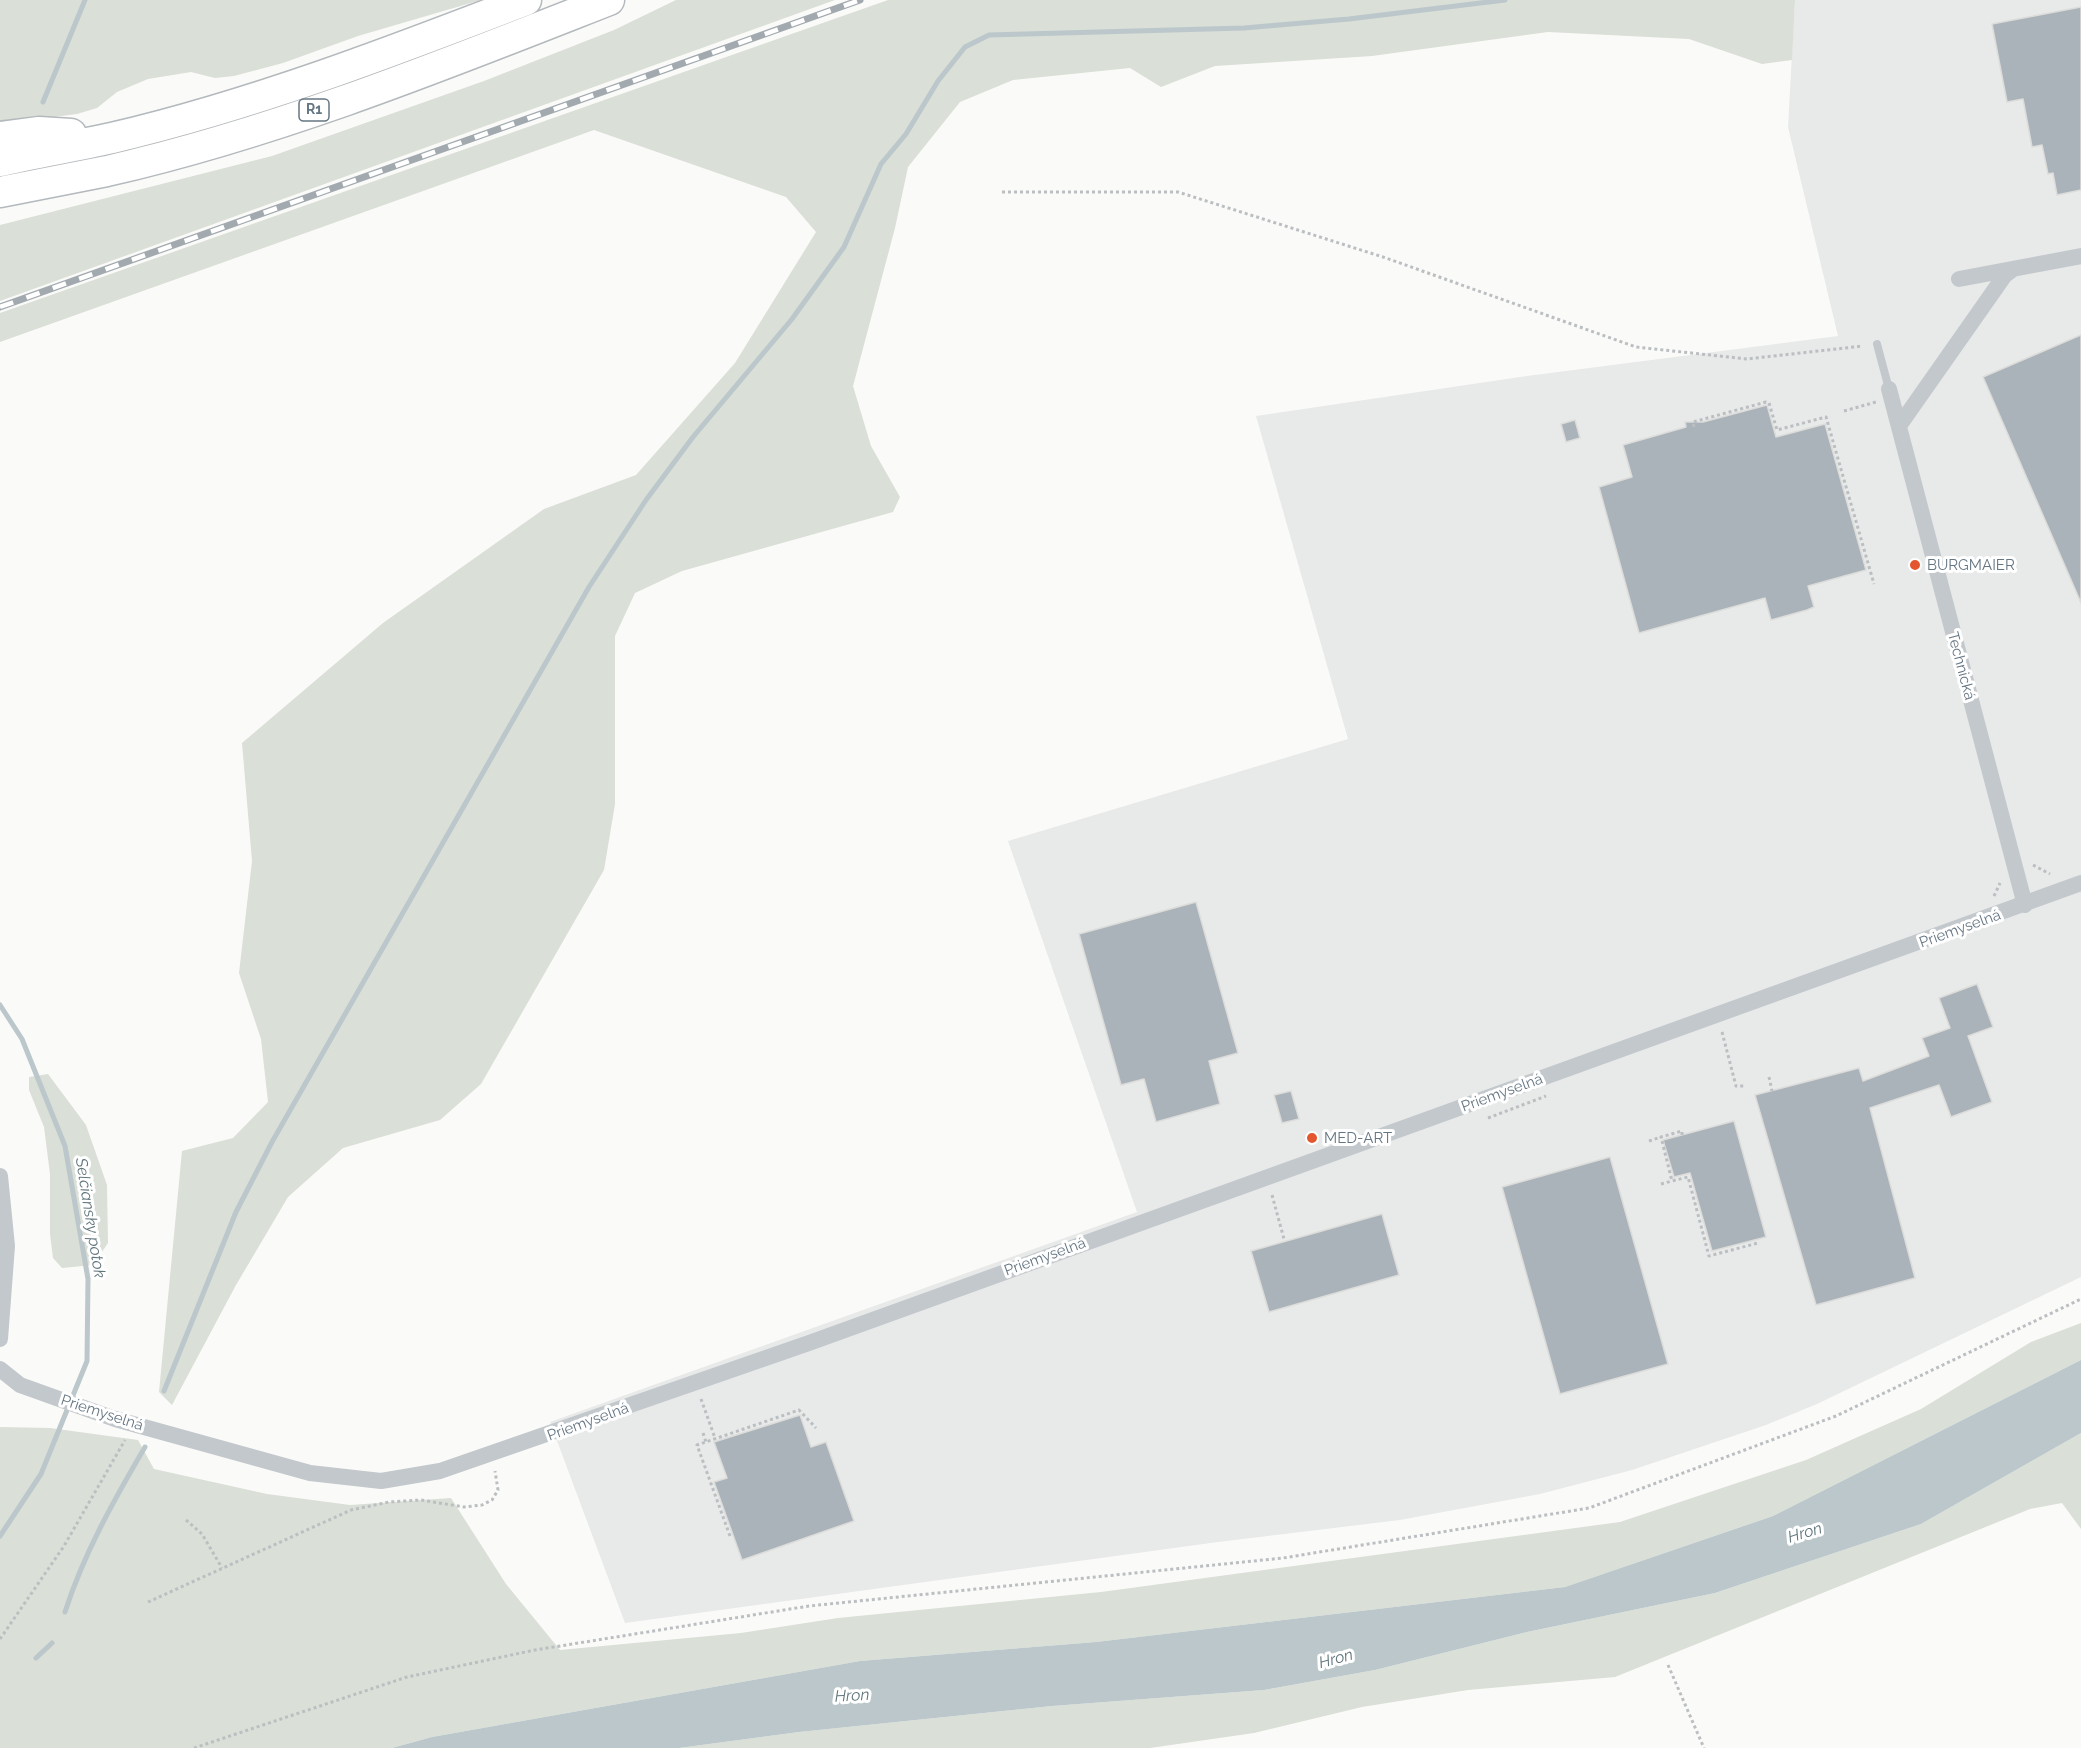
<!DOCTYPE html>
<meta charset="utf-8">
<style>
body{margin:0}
canvas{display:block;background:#fafaf8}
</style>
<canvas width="2081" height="1748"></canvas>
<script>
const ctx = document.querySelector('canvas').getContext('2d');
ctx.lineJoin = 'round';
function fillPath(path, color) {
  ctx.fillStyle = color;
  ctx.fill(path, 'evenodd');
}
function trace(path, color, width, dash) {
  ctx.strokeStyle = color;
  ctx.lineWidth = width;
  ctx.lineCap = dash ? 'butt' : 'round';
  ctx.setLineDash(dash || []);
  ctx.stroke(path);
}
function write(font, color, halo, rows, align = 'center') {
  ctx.font = font + ' Raleway,sans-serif';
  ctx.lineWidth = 6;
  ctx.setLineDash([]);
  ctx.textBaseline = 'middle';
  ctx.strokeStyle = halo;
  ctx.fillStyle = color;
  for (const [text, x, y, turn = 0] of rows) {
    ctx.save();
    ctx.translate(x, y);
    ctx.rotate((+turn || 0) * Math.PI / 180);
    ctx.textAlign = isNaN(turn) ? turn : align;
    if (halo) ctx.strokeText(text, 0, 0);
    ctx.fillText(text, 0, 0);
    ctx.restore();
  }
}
const built = new Path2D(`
 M1795,0H2081V1277L1817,1404L1766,1425L1632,1470L1540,1494L1400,1520L1218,1542L625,1623L550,1422L1137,1212L1008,841L1348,739L1256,416L1527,376L1838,336L1788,127Z`);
const green = new Path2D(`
 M0,0H481L358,36L283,63L234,76L215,78L191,72L148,79L117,92L97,108L77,114L0,124Z
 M676,0H835L0,301V225L272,156L484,81L614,30Z
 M888,0H1795L1792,60L1762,64L1689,39L1548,32L1372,56L1215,66L1161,87L1130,68L1013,80L960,102L908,167L895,228L853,386L871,446L900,497L893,512L682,571L635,593L615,636V804L604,870L481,1084L440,1120L343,1148L288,1197L236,1285L172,1405L159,1392L182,1151L233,1138L268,1102L261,1039L239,973L252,861L242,743L383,623L544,509L636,475L735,363L816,232L786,197L594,130L0,342V313Z
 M48,1074L86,1125L107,1185L108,1243L93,1265L62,1268L53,1258L50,1234V1174L44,1127L29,1090V1077Z
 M2081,1323V1360L1773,1516L1565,1587L1096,1642L860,1661L432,1737L392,1748H0V1427L50,1428L138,1440L154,1469L267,1494L350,1505L451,1498L506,1584L560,1650L741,1633L838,1618L1101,1592L1620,1522L1806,1460L1921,1409L2031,1342Z
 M2081,1433V1529L2062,1503L2030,1509L1615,1677L1468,1690L1362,1707L1254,1733L1150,1748H679L799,1732L1052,1706L1264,1690L1375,1670L1527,1632L1715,1593L1921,1524Z`);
const water = new Path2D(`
 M2081,1360V1433L1921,1524L1715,1593L1527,1632L1375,1670L1264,1690L1052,1706L799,1732L679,1748H392L432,1737L860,1661L1096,1642L1565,1587L1773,1516Z`);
const stream = new Path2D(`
 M43,102L85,0
 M0,1005L22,1039L65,1146L88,1279L87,1361L41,1474L0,1536
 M164,1391L236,1212L272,1142L589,587L646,500L693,437L792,319L844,247L881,164L906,134L938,81L965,47L989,35L1244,28L1349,19L1505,0
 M65,1612C84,1553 114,1500 145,1447
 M36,1658L52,1643`);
const building = new Path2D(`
 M2081,7V190L2057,195L2053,173L2048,174L2042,145L2032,147L2023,99L2007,102L1992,24Z
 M2081,335V603L1983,377Z
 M1767,405L1776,437L1825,424L1866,570L1808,586L1814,607L1807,610L1771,620L1765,598L1639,633L1599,487L1632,477L1623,445L1686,427L1685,422H1703Z
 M1575,420L1580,438L1566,442L1561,424Z
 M1196,902L1238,1053L1209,1061L1220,1104L1156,1122L1144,1079L1121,1085L1079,934Z
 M1977,984L1993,1027L1968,1036L1992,1102L1951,1117L1939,1085L1870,1108L1915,1278L1816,1305L1755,1095L1859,1068L1863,1081L1929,1056L1922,1038L1950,1028L1939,998Z
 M1291,1091L1299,1119L1282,1123L1274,1095Z
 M1734,1121L1766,1237L1712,1251L1690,1173L1674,1177L1663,1140Z
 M1610,1157L1668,1364L1560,1394L1502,1187Z
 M1382,1214L1399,1275L1269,1312L1251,1251Z
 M800,1415L811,1447L826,1442L854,1521L742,1560L714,1482L727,1478L714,1442Z`);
const path = new Path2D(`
 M1002,192H1178L1383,257L1636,347L1747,359L1863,346
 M1844,411L1876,402
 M1694,427L1693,422L1766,402L1769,403L1777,430L1826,417L1874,584
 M2033,865L2050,874
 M1994,896L2000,883
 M1722,1032L1736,1086H1746
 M1769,1077L1772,1091
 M1488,1118L1546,1096
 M1682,1135V1131L1661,1137L1672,1181L1688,1177L1709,1256L1758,1243
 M1649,1141L1661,1137
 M1661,1184L1672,1181
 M1272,1195L1284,1239
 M701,1399L715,1438
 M703,1433L706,1442
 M186,1520L202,1534L222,1568
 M730,1536L697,1445L799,1410L816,1428
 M148,1602L351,1510L389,1502L421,1500L464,1507L482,1505L492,1500L498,1490L495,1471
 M0,1639L64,1546L125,1440
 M1668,1665L1704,1748
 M194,1748L407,1677L535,1650L809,1606L1283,1558L1589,1508L1836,1416L2081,1299`);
const lane = new Path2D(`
 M1877,344L1889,389`);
const street = new Path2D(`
 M1959,279L2081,256
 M1889,389L2025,905
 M1899,426L2005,275L2013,269
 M0,1176L7,1246L0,1339
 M0,1369L20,1385L115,1419L310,1473L381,1481L440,1471L809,1343L2081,883`);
const highway = new Path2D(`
 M0,137L39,132L71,134
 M0,161C37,153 75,146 112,138C253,105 391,52 526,0
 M0,192C36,185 71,178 107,171C278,132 446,64 609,0`);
const rail = new Path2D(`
 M0,307L860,0`);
const markers = [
 [1915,565,6,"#e4572e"],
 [1312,1138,6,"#e4572e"]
];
const shields = [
 [314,110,30]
];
const shieldNames = [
 ["R1",314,110]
];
const poiNames = [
 ["BURGMAIER",1927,565],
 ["MED-ART",1324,1138]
];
const streetNames = [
 ["Technická",1961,666,75],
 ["Priemyselná",1960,929,-20],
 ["Priemyselná",1502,1093,-20],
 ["Priemyselná",1045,1257,-20],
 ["Priemyselná",102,1413,18],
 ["Priemyselná",588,1422,-20]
];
const waterNames = [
 ["Selčiansky potok",90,1218,81],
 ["Hron",1805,1533,-17],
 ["Hron",1336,1659,-15],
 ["Hron",852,1696,-3]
];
fillPath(built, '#e8e9e9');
fillPath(green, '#dadfd7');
fillPath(water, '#bbc7cb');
trace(stream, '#bbc7cb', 5);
fillPath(building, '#aab3b9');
trace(building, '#dcdcda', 1.5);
trace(highway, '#b4b9bd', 33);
trace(path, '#bbbfc2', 3, [3, 3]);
trace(lane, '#c3c8cc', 8);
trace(street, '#c3c8cc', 16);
trace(highway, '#fff', 30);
trace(rail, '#a2aab0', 7);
trace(rail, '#fff', 4.5, [14]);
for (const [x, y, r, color] of markers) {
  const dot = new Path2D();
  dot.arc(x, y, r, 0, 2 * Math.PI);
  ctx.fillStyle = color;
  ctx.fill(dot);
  trace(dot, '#fff', 2);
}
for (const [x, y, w] of shields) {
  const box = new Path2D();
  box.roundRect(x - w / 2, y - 11, w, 22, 4.5);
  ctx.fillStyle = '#fff';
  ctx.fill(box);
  trace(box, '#657683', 1.5);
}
write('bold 14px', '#657683', null, shieldNames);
write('15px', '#657683', '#fff', poiNames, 'left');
write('15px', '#657683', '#fff', streetNames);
write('italic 16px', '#60757c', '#fff', waterNames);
</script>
